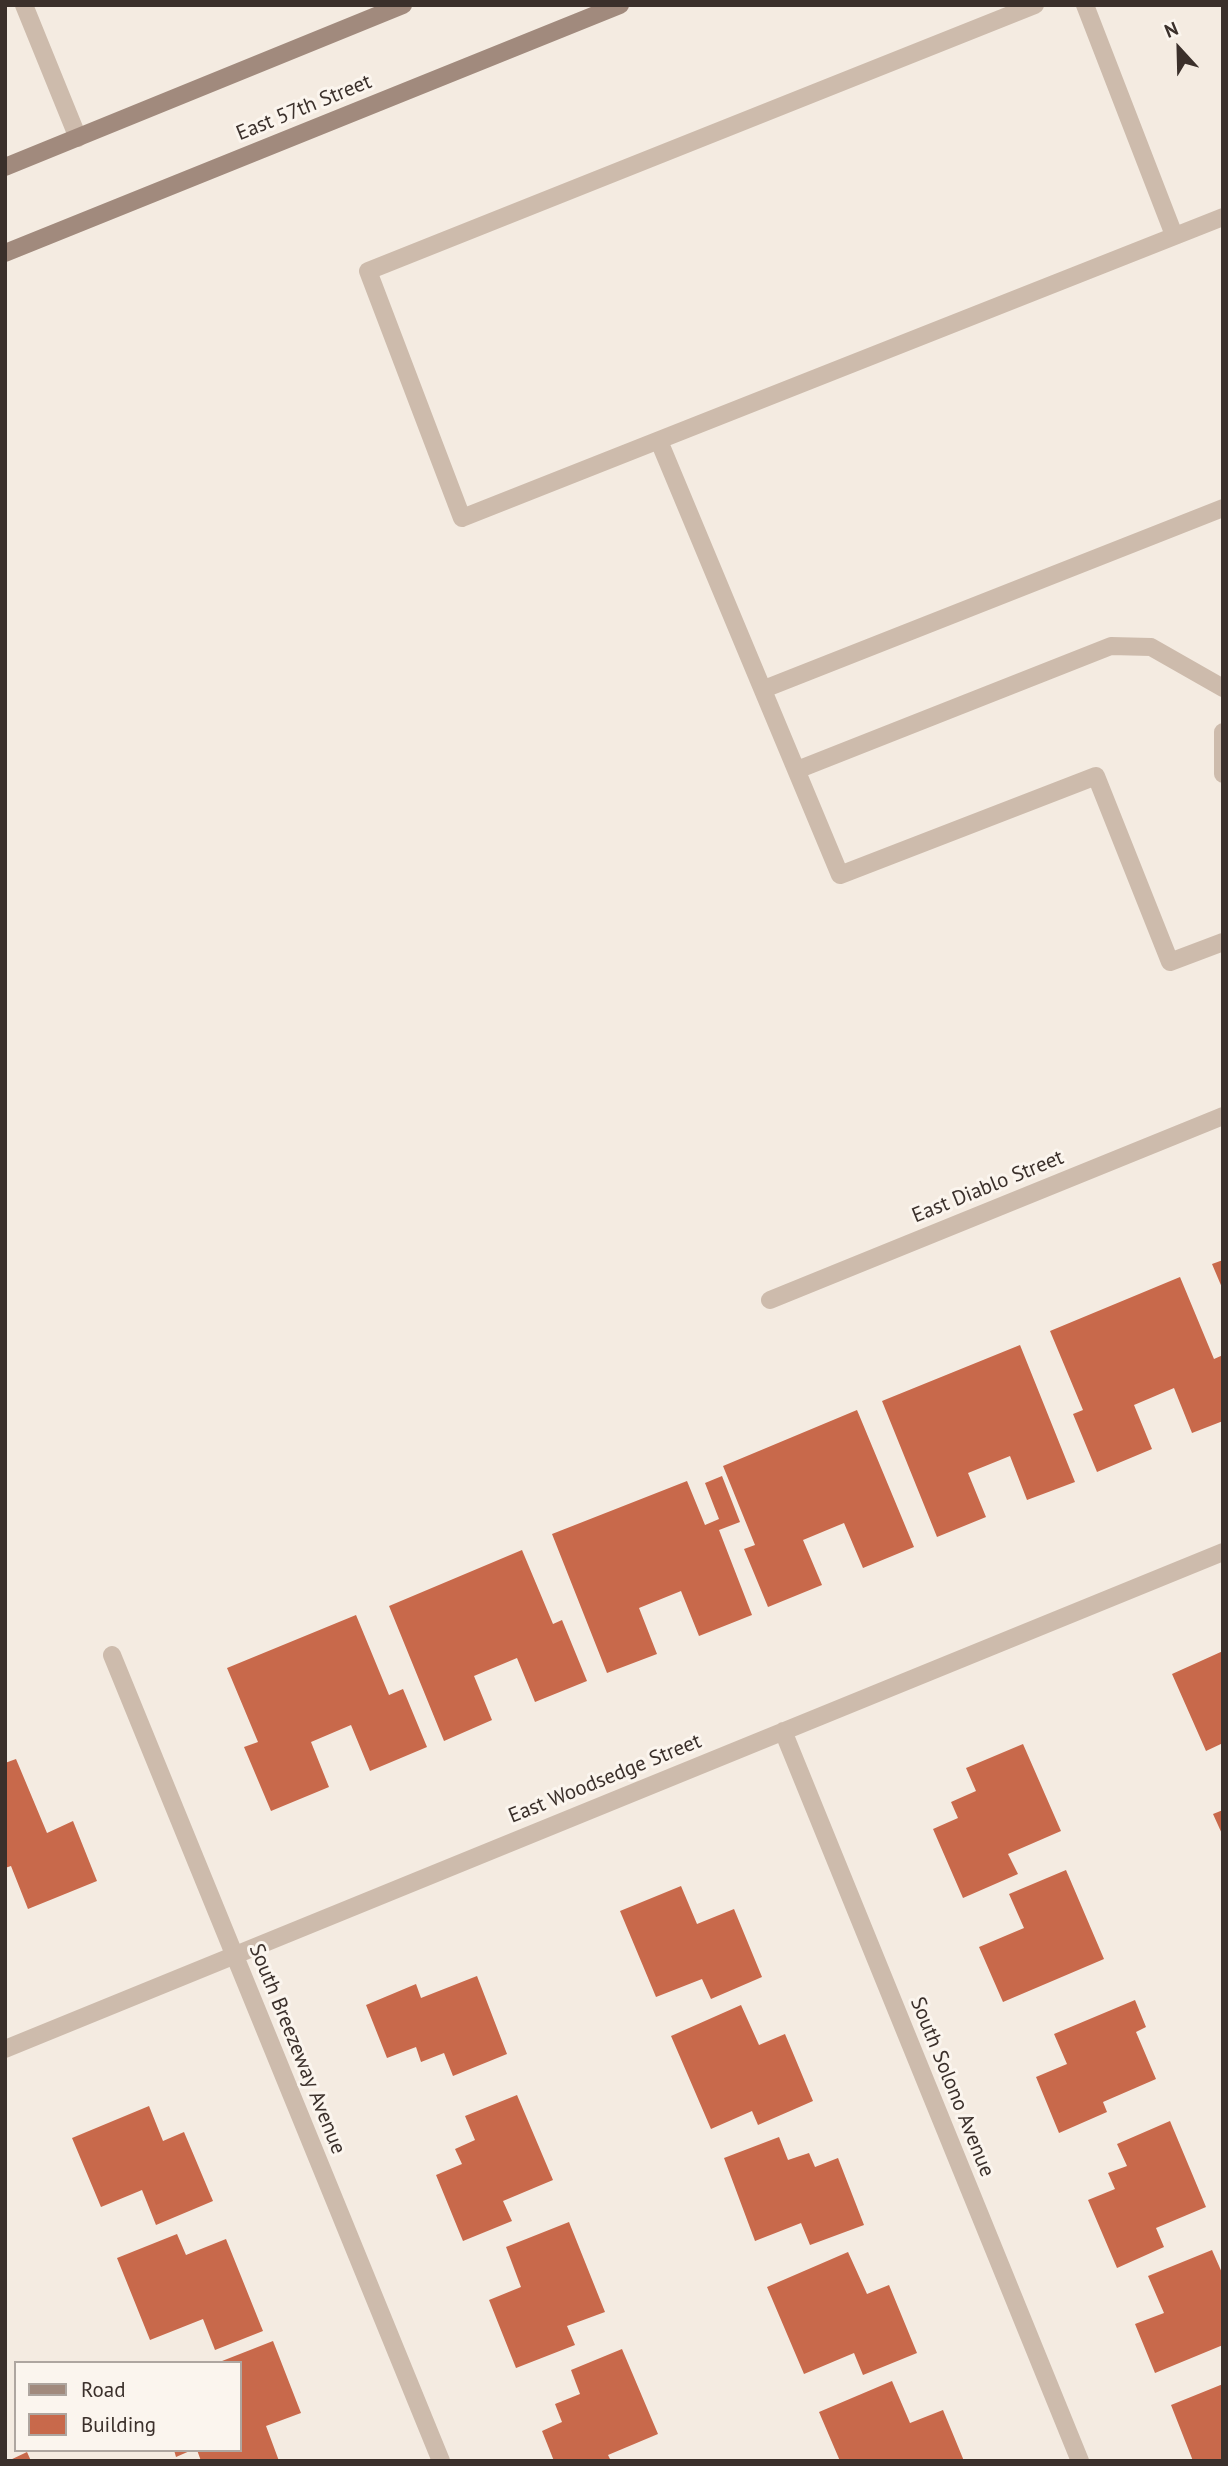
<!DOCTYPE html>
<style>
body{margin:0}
#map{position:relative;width:1228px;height:2466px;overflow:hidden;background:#f4ebe1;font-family:"PT Sans",sans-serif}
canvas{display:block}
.frame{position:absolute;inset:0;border:7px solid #3b302b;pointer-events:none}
.legend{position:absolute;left:14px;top:2361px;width:228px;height:91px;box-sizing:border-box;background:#fbf5ee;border:2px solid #aea6a0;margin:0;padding:9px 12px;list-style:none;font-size:21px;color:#3b302b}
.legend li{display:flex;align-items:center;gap:14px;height:35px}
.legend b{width:35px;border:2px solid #aea6a0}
.north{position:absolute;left:1144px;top:14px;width:70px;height:70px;-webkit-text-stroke:5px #fbf5ee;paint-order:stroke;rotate:338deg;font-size:19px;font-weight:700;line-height:28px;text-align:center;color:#3b302b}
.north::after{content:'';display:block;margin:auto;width:24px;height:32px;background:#3b302b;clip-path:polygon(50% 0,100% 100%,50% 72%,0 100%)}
</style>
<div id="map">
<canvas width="1228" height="2466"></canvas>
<div class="frame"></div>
<ul class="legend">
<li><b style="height:9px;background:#a18a7d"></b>Road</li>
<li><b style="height:19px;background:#c8694b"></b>Building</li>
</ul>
<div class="north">N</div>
</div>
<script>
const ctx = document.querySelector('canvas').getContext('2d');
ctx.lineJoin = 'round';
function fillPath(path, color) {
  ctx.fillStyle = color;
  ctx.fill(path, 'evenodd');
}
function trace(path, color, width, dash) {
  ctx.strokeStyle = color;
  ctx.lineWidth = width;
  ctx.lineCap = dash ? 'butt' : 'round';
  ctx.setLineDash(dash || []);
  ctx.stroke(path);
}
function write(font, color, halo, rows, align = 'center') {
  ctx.font = font + ' "PT Sans",sans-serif';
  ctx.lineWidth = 6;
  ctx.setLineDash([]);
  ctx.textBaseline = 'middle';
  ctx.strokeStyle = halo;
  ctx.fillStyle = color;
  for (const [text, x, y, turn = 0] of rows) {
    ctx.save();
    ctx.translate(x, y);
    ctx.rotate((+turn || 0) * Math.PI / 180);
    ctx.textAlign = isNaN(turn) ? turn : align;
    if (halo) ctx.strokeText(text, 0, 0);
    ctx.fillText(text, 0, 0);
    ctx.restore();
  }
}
const building = new Path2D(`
 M1223,1260V1290L1212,1264Z
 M1180,1277L1214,1359L1223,1355V1421L1192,1433L1174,1388L1134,1405L1152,1449L1097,1472L1073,1414L1083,1410L1050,1331Z
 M1020,1345L1075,1482L1027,1500L1010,1456L968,1473L986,1517L937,1537L882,1401Z
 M857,1410L914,1547L863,1568L844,1523L803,1540L822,1585L768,1607L744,1549L755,1545L723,1466Z
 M722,1476L740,1522L719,1530L752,1615L699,1636L681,1591L639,1608L657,1654L607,1673L552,1534L687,1481L705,1525L719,1519L705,1483Z
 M522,1550L553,1624L562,1620L587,1681L535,1702L517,1658L474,1676L492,1720L444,1741L389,1606Z
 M356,1615L389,1695L403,1689L427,1747L370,1771L351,1725L311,1742L329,1787L271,1811L244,1747L258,1742L227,1668Z
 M1223,1651V1743L1206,1751L1172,1674Z
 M1023,1744L1061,1831L1008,1854L1018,1874L963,1898L933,1829L958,1818L951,1802L976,1791L966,1768Z
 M16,1759L47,1833L73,1821L97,1881L28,1909L11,1866L5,1868V1763Z
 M1223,1810V1836L1213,1814Z
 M1066,1870L1104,1959L1003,2002L979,1947L1024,1928L1009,1894Z
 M681,1886L697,1924L734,1909L762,1977L711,1999L702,1979L656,1997L620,1911Z
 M477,1976L507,2054L453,2076L444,2053L421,2062L416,2047L387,2058L366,2005L416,1984L421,1998Z
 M1135,2000L1146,2027L1136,2032L1156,2079L1103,2102L1107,2112L1059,2133L1036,2077L1067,2064L1054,2034Z
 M741,2005L759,2045L785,2034L813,2101L758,2125L752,2111L711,2129L671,2036Z
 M517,2095L553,2180L503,2201L512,2221L463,2241L436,2175L462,2164L455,2149L475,2140L465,2116Z
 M149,2106L163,2141L184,2132L213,2201L156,2225L142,2190L101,2207L72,2138Z
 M1170,2121L1206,2207L1156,2228L1164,2247L1117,2268L1088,2200L1115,2189L1108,2173L1127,2166L1117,2144Z
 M779,2137L788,2160L809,2153L815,2167L838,2158L864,2225L810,2245L801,2223L755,2241L724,2158Z
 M569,2222L605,2312L567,2326L575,2345L516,2368L489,2300L521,2287L506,2247Z
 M177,2234L186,2255L226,2239L263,2331L215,2350L203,2319L150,2340L117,2258Z
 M1212,2250L1223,2275V2345L1155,2373L1135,2324L1164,2313L1148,2276Z
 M848,2252L867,2294L889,2285L917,2353L863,2375L854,2353L804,2374L767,2287Z
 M273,2341L301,2413L266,2426L279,2461H201L197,2450H240V2363H217Z
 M622,2349L658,2434L608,2455L611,2461H554L542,2431L562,2422L555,2404L580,2394L571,2370Z
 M892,2381L910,2423L943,2410L964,2461H840L819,2412Z
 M1223,2384V2461H1193L1171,2405Z
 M174,2450H192L176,2457Z
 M27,2452L31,2461H8Z`);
const service = new Path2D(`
 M1035,5L368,271L462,518L1223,217
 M1085,5L1174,235
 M659,441L840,875L1096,776L1170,962L1223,942
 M764,689L1223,508
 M1223,732V774
 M797,770L1111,646L1151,647L1223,688`);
const minor = new Path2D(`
 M24,5L78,138
 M770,1300L1223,1116
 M112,1655L441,2461
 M783,1731L1080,2461
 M5,2049L1223,1552`);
const secondary = new Path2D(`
 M5,167L403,5
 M5,253L620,5`);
const streetNames = [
 ["East 57th Street",304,108,-22],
 ["East Diablo Street",988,1187,-22],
 ["East Woodsedge Street",605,1779,-22],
 ["South Breezeway Avenue",297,2049,68],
 ["South Solono Avenue",952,2087,68]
];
fillPath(building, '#c8694b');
trace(service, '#cdbbac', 18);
trace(minor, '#cdbbac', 18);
trace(secondary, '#a18a7d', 18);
write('21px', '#3b302b', '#fbf5ee', streetNames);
</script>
